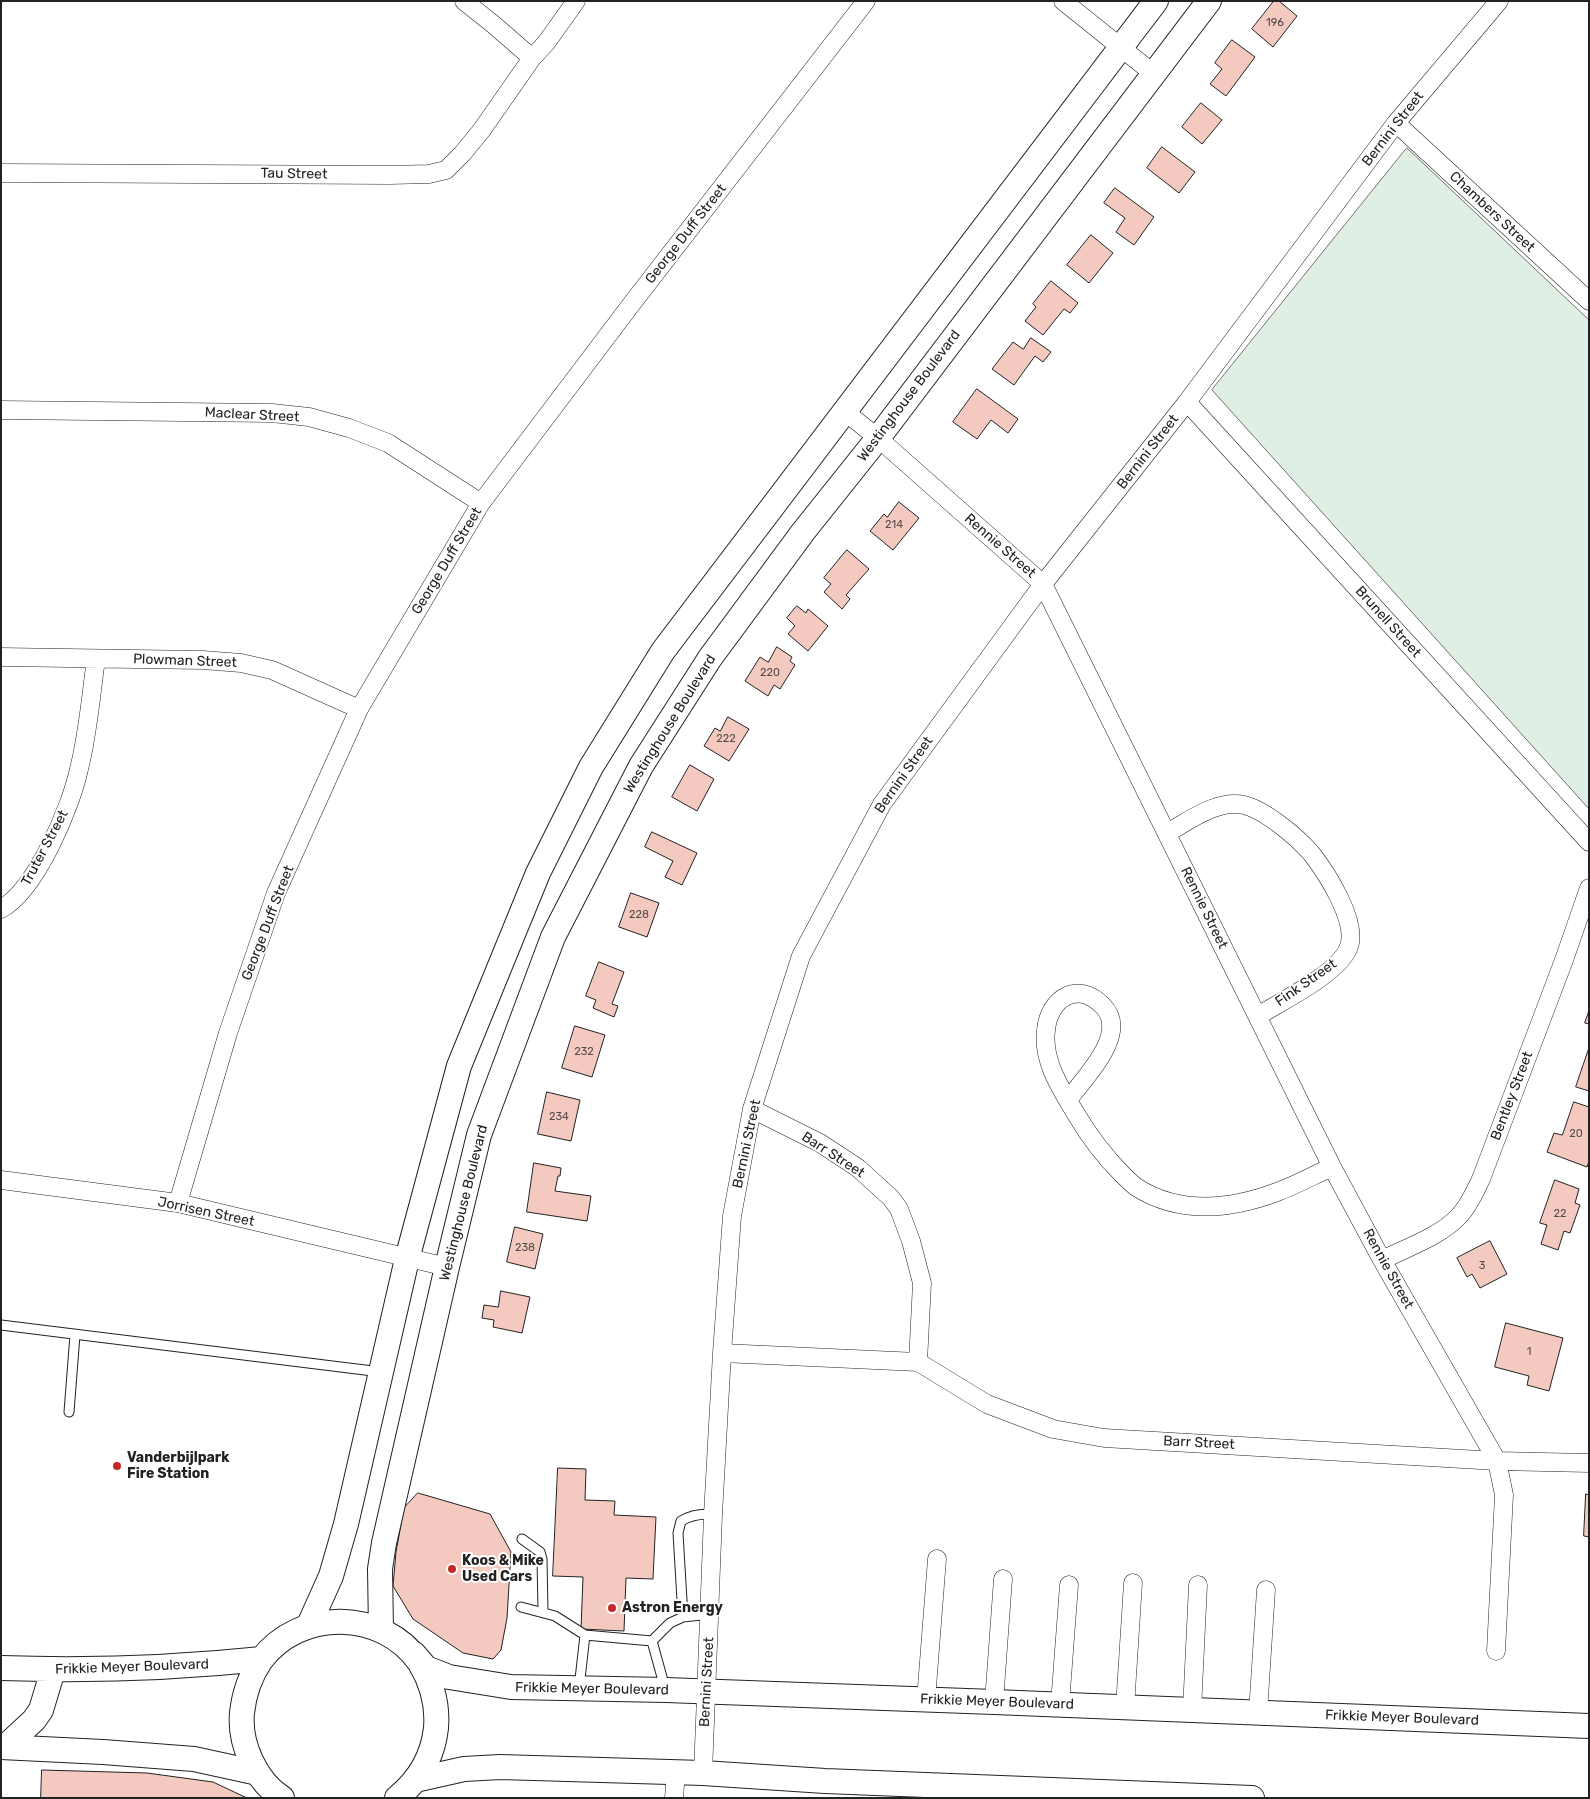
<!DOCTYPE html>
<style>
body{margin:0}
#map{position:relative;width:1590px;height:1799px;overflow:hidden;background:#fff;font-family:Rubik,sans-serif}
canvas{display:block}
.frame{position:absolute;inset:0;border:2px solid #222;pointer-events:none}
</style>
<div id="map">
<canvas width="1590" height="1799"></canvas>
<div class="frame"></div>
</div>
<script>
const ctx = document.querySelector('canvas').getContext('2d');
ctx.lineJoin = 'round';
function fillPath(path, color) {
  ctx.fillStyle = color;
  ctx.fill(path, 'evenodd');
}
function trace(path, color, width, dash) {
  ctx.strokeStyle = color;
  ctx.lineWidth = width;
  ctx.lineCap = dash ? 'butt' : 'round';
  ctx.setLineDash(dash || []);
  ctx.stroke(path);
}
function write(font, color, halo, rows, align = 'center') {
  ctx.font = font + ' Rubik,sans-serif';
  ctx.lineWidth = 4;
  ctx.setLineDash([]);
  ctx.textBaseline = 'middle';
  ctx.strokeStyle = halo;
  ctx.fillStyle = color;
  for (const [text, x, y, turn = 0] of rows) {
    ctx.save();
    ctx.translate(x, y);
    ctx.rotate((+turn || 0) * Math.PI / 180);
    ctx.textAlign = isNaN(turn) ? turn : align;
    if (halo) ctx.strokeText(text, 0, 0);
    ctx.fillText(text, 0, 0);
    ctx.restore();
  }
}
const green = new Path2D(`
 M1407,148L1589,320V809L1212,390Z`);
const building = new Path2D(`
 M1274,1H1279L1297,16L1273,47L1252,29Z
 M1232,40L1255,57L1226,96L1210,84L1222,69L1215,63Z
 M1201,103L1222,120L1202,144L1182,127Z
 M1162,147L1195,172L1179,193L1147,168Z
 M1115,188L1154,217L1134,245L1116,232L1125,218L1104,203Z
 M1091,235L1113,253L1089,283L1067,265Z
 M1051,281L1078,303L1070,313L1064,309L1043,335L1025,321L1036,307L1033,304Z
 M1031,338L1051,352L1043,362L1035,356L1014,385L992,369L1013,342L1023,349Z
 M977,389L1018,419L1008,433L991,420L977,439L953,422Z
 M899,502L919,518L893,550L870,531L884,514L887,517Z
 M847,550L869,569L846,595L850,599L842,609L824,592L831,584L824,578Z
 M797,606L806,613L808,609L828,626L808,651L788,634L795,626L787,618Z
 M777,647L792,657L790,661L795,665L780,689L774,685L768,696L745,681L760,657L768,662Z
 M728,717L749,729L729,761L704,746L715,728L720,731Z
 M690,765L714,779L697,811L672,797Z
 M652,832L697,853L682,885L665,877L673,861L645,847Z
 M631,893L659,903L647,937L619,927Z
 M599,962L624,972L612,1004L618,1006L614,1017L593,1008L596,1000L586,996Z
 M1589,1011V1024L1585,1023Z
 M575,1026L605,1035L592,1077L562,1068Z
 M1589,1048V1091L1576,1087Z
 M547,1092L580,1100L571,1141L538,1134Z
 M1574,1102L1589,1107V1161L1587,1167L1547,1152L1554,1133L1562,1135Z
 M534,1163L561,1168L560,1176H558L555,1191L591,1196L587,1221L527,1212Z
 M1555,1180L1579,1189L1575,1203L1580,1205L1570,1233L1564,1231L1558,1250L1541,1244L1547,1225L1540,1223Z
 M515,1227L543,1234L535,1269L507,1262Z
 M1490,1241L1507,1274L1480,1288L1472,1274L1467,1277L1457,1258Z
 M501,1291L530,1297L522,1333L493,1327L494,1320L482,1318L484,1305L498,1307Z
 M1506,1323L1563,1338L1549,1391L1527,1385L1529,1376L1495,1367Z
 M558,1468L586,1469L585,1500L615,1501L614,1515L656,1517L653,1579L626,1578L624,1631L581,1629L583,1577L553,1576Z
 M418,1493L490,1514L511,1552L507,1618L501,1650L493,1659L463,1653L413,1619L393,1586L396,1552L404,1508Z
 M1586,1494L1589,1495V1537L1584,1536Z
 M42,1770L147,1773L213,1782L247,1798H41Z`);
const lane = new Path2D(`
 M1,1325L381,1372
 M69,1412L75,1335
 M522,1539L540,1552L542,1559L543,1611
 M521,1607L555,1616L585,1635L652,1641L665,1688
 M683,1617L678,1533L681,1521C692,1515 701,1513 713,1515
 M652,1641L670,1623L683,1617L711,1614
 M579,1688L585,1635`);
const street = new Path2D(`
 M464,1L494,25L532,58
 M1063,1L1154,74
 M1396,123L1589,301
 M1,173L390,175L429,174L446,170L462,154L481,131L532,58L546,43L576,1
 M1187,402L1589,842
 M1,410L272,413L309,417L349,428L388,443L481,503
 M844,411L878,438L1043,584L1332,1167L1382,1260L1497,1461L1504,1495L1496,1651
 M1,657L203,660L241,663L272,670L359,709
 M1167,833C1189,821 1217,799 1244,805C1265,810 1297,837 1311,853C1326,872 1360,924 1348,949C1336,975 1283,1000 1258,1016
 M1,909C36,890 71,807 79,769C88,734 91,695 96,659
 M1068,1100C1084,1078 1130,1034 1103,1006C1078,980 1049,998 1046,1030C1042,1061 1061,1089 1076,1114C1089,1136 1104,1156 1122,1174C1126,1178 1131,1183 1136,1187C1180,1215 1229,1210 1277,1192C1296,1185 1314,1175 1332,1167
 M752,1109L820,1143L858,1168L891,1198L899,1209L911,1241L922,1283L918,1362
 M1,1180L178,1203L447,1267
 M178,1203L228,1033L276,893L359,709L481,503L630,306L866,1
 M1382,1260C1406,1248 1441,1236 1459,1216C1469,1206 1475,1191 1481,1179L1564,960L1589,888
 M722,1353L918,1362L987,1404L1053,1429L1104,1438L1497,1461L1589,1463
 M926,1700L937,1559
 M994,1702L1003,1579
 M1060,1704L1069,1585
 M1125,1707L1133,1583
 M1192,1710L1198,1585
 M1258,1713L1266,1590
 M703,1773L713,1515L722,1353L732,1216L752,1109L801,956L882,804L1043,584L1187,402L1396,123L1499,1
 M674,1798L676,1772`);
const secondary = new Path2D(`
 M309,1625L331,1576L346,1524L407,1259L459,1066L538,873L591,767L663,651L1156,1
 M381,1630L380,1569L384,1543L447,1267L479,1135L553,937L641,766L710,658L803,532L878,438L1209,1
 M414,1654L426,1668L449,1677L511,1687L666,1690L994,1702L1589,1726
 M1,1668C88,1671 176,1668 262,1659
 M1,1747L103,1752L194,1759L258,1773
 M5,1747L34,1720L41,1710L53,1670
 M415,1780L464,1769L500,1767L703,1773L825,1781L1252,1798
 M282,1798C256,1781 239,1744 242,1713C244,1694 250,1676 261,1660C300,1608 383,1609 420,1663C432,1683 438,1704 436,1728C433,1756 419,1780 397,1798`);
const markers = [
 [117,1466,5,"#c62828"],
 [452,1569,5,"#c62828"],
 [612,1608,5,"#c62828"]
];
const numberNames = [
 ["196",1275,23],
 ["214",894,525],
 ["220",770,673],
 ["222",726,739],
 ["228",639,915],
 ["232",584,1052],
 ["234",559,1117],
 ["20",1576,1134],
 ["22",1560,1214],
 ["238",525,1248],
 ["3",1482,1266],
 ["1",1529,1352]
];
const streetNames = [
 ["Bernini Street",1393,129,-52],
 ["Tau Street",294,174,1],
 ["Chambers Street",1492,212,43],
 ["George Duff Street",686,234,-52],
 ["Westinghouse Boulevard",909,396,-53],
 ["Maclear Street",252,415,3],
 ["Bernini Street",1148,452,-52],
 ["Rennie Street",1000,546,41],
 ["George Duff Street",447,561,-59],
 ["Brunell Street",1388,622,48],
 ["Plowman Street",185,661,2],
 ["Westinghouse Boulevard",670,724,-58],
 ["Bernini Street",904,775,-55],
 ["Truter Street",45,848,-62],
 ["Rennie Street",1204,908,64],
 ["George Duff Street",268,923,-69],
 ["Fink Street",1306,983,-35],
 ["Bentley Street",1512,1096,-69],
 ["Bernini Street",747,1144,-78],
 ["Barr Street",833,1155,33],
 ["Westinghouse Boulevard",464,1203,-76],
 ["Jorrisen Street",206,1212,12],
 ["Rennie Street",1388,1269,61],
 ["Barr Street",1199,1443,3],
 ["Frikkie Meyer Boulevard",132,1667,-2],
 ["Bernini Street",707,1682,-87],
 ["Frikkie Meyer Boulevard",592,1689,1],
 ["Frikkie Meyer Boulevard",997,1702,2],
 ["Frikkie Meyer Boulevard",1402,1718,2]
];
const poiNames = [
 ["Vanderbijlpark",127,1458],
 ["Fire Station",127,1474],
 ["Koos & Mike",462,1561],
 ["Used Cars",462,1577],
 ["Astron Energy",622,1608]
];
fillPath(green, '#e0efe3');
trace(green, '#6f6f6f', 1);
fillPath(building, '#f3c9c0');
trace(building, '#222', 1);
trace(lane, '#222', 11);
trace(street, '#222', 19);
trace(secondary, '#222', 26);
trace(lane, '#fff', 9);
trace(street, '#fff', 18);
trace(secondary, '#fff', 24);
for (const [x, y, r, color] of markers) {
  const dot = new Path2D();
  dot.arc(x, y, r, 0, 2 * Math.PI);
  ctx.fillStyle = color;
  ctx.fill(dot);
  trace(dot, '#fff', 2);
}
write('11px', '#564c4a', null, numberNames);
write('14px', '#222', '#fff', streetNames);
write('bold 14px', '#222', '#fff', poiNames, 'left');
</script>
